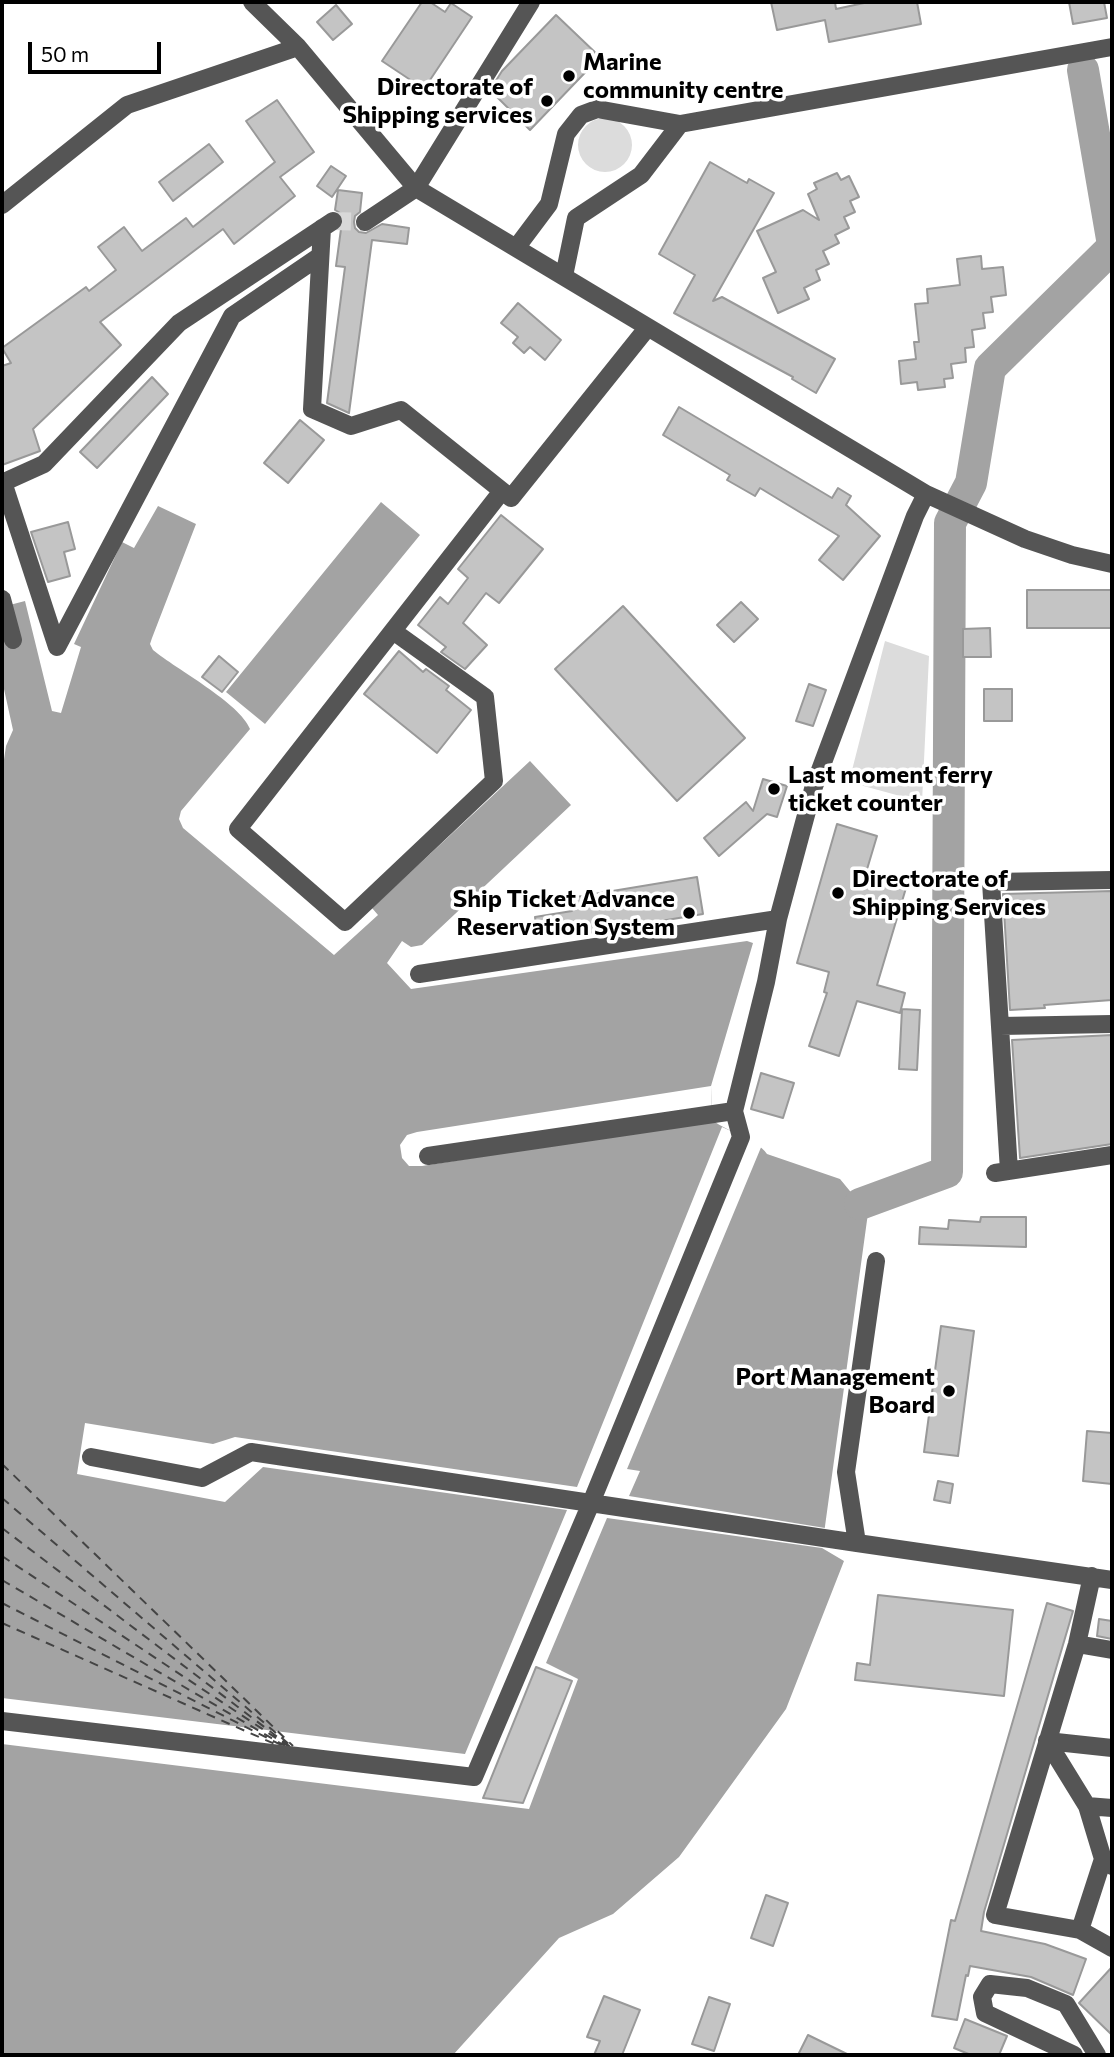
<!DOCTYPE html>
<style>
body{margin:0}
#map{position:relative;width:1114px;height:2057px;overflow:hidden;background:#fff;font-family:Commissioner,sans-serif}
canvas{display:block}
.frame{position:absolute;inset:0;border:4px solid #000;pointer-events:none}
.scale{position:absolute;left:28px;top:42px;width:133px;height:32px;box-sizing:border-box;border:4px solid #000;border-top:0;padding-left:9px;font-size:21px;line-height:24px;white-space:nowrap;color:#000;-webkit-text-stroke:5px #fff;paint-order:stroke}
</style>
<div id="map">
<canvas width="1114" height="2057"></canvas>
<div class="frame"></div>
<div class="scale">50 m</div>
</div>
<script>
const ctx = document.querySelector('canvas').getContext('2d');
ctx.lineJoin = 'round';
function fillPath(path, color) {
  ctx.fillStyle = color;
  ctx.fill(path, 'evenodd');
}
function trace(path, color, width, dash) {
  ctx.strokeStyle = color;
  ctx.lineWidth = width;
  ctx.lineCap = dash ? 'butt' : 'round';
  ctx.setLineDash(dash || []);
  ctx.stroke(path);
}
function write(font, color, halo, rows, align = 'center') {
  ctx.font = font + ' Commissioner,sans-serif';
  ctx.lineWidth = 7;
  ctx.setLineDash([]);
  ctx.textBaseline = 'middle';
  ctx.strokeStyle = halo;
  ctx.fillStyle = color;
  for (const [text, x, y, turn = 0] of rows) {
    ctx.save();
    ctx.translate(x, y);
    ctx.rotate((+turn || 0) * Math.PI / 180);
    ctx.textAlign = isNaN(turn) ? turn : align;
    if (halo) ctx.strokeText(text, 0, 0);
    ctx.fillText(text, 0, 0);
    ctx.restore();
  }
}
const green = new Path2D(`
 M578 145a27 27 0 1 1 54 0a27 27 0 1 1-54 0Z
 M885,641L929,656L922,802L849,782Z`);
const water = new Path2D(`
 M381,502L420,535L265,724L226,692Z
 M158,506L196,524L152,638L150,644L153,650C176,669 240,703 250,729L181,811L179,819L183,828L334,955L378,915L372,908L530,761L571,805L422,945L411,947L402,941L387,963L411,989L747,941L753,943L711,1086L712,1120C729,1133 756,1138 767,1154L840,1179L868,1213L822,1548L844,1561L786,1709L679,1857L613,1914L559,1938L453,2055H2V773L6,746L13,730L2,680V607L25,601L52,711L61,713L81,647L74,644L122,542L134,548Z`);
const pier = new Path2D(`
 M711,1086L712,1120L422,1166H409L402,1158L400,1145L407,1135L417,1132Z
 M722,1127L762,1145L627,1469L640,1471L629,1496L825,1528L822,1548L607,1518L546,1663L578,1679L529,1809L2,1744V1698L465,1754L567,1510L263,1467L225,1502L77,1474L85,1423L213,1444L235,1437L577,1487Z`);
const river = new Path2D(`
 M1083,70L1112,239
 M860,1204L947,1172L950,523L971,483L990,368L1112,248`);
const ferry = new Path2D(`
 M2,1464L293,1746
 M2,1498L290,1745
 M2,1528L292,1748
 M2,1556L288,1746
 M2,1580L285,1746
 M2,1603L281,1745
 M2,1623L277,1745`);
const building = new Path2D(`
 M422,2H430L445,12L451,3L472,17L424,89L382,61Z
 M771,2H835L836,9L864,3V2H917L921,24L829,42L825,20L777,30Z
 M1069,2H1104L1107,18L1073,24Z
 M336,5L352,24L333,40L317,22Z
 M556,15L600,57L530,130L490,90L502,71Z
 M277,100L314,152L280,177L295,196L234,244L223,229L100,322L121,345L33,429L40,451L2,465V366L11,363L2,348L86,287L89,291L116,270L98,247L124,227L142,251L186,218L193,227L275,162L246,121Z
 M209,144L223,162L173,201L159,182Z
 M710,162L747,183L749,179L774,193L713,301L722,297L835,359L816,393L792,379L793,377L674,313L695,275L659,254Z
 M331,166L346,176L332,197L317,186Z
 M837,173L841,180L849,176L859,197L850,201L855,212L844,217L849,228L835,235L839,243L823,251L829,264L816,270L820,280L804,288L809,299L778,313L763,278L776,272L757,231L803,210L819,220L808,194L817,189L814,183Z
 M338,190L362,193L360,212L355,216L354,222L355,228L359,232L366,233L382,224L409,228L407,244L372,240L349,413L327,403L345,267L336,266L341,229L344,221L342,214L335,210Z
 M981,256L982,269L1003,267L1006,295L991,297L993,312L983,313L985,328L972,330L974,347L965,348L966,362L951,364L953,378L944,379L945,387L918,390L917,382L901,384L899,361L916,359L914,342H919L915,304L928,303L927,289L960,285L957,259Z
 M518,303L561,340L545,360L530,347L524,353L513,343L518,337L501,323Z
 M152,377L168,394L97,468L80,452Z
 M679,407L832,498L838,488L851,496L846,505L880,536L843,580L819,560L839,536L760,488L755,496L727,480L730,475L663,435Z
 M300,420L324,440L288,483L264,463Z
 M501,515L543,549L499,603L486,593L463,623L487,645L465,669L441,652L446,647L418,625L440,597L448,604L468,578L458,569Z
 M68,522L75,549L64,552L70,576L48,582L31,532Z
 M1027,590H1112V628H1027Z
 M741,602L758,619L734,642L717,625Z
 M623,606L745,738L677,801L555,669Z
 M990,628L991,657H963V629Z
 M399,651L423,672L426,669L449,686L446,690L471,710L437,753L364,694Z
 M219,656L238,672L222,692L202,677Z
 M809,684L826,690L813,726L796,721Z
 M984,689H1012V721H984Z
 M763,779L787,786L777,817L767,814L719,856L704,838L746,802L753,811Z
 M837,824L877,836L865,876L906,888L877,985L905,993L900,1013L857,1001L839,1056L809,1046L827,993L824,992L829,972L797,963Z
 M697,877L703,914L576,935L575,931L538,937L535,917L572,911L570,898Z
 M1112,891V1000L1044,1005L1045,1008L1010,1010L1003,894Z
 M902,1009L920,1010L917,1070L899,1069Z
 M1112,1035V1144L1020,1158L1012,1040Z
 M761,1073L794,1083L783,1118L751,1109Z
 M981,1217H1026V1247L919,1244L920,1227L948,1229L949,1220L980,1222Z
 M941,1326L974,1331L958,1456L924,1452Z
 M1087,1431L1112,1433V1484L1083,1481Z
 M938,1481L953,1484L950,1503L934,1500Z
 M878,1595L1013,1610L1004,1696L855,1680L857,1663L870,1665Z
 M1047,1603L1073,1611L984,1912L981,1931L1045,1944L1086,1959L1073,1995L1031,1977L970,1966L968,1976L966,1975L957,2020L932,2016L951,1920L955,1921Z
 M1099,1619L1112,1621V1639L1097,1636Z
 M536,1667L572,1681L523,1803L483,1798Z
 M766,1895L788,1903L773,1946L751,1938Z
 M1112,1967V2035L1079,2003Z
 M604,1996L640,2010L622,2055H594L600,2041L587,2037Z
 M709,1997L730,2004L714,2051L692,2044Z
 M965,2019L1007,2036L999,2055H971L954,2048Z
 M808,2035L849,2055H798Z`);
const minorTunnel = new Path2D(`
 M333,221L365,222`);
const minor = new Path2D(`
 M252,2L298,47L416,188L926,494L1025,539L1072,555L1112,564
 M2,205L127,105L298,47
 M365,222L416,188L531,2
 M322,228L312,409L351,426L401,410L511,498L648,327
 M516,248L549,204L566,134L581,115L597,109L680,124L1112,47
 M564,276L576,218L641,175L680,124
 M3,482L57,647L232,316L320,256
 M2,483L44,464L179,323L333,221
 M2,599L13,640
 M393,631L485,697L494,781L345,922L238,829L502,491
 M419,974L778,919
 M1000,1026L1112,1024
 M428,1156L734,1111
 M1009,1171L991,882L1112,880
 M995,1173L1112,1155
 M91,1457L202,1478L251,1452L857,1543L1112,1580
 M857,1543L846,1472L876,1261
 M1092,1576L1077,1644L995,1915L1080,1930L1112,1948
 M1077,1644L1112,1650
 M2,1721L474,1777L591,1503L741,1137L734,1111L766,982L778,919L813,789L915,516L926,494
 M1047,1741L1087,1806L1103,1859L1112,1866
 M1047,1741L1112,1748
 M1087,1806L1112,1808
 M1080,1930L1103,1859
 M1074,2055L985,2013L982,1997L990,1984L1027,1988L1066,2004L1097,2055`);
const markers = [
 [569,76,7,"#000"],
 [547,101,7,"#000"],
 [774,789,7,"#000"],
 [838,893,7,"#000"],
 [689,913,7,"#000"],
 [949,1391,7,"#000"]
];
const poiNames = [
 ["Marine",583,62],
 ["community centre",583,90],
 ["Directorate of",533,87,"right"],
 ["Shipping services",533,115,"right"],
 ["Last moment ferry",788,775],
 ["ticket counter",788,803],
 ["Directorate of",852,879],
 ["Shipping Services",852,907],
 ["Ship Ticket Advance",675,899,"right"],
 ["Reservation System",675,927,"right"],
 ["Port Management",935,1377,"right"],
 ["Board",935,1405,"right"]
];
fillPath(green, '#dcdcdc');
fillPath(water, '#a3a3a3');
fillPath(pier, '#fff');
trace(river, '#a3a3a3', 32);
trace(ferry, '#444', 2, [9, 7]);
fillPath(building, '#c4c4c4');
trace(building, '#999', 2);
trace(minorTunnel, '#d9d9d9', 18, [18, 9]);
trace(minor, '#555', 18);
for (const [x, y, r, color] of markers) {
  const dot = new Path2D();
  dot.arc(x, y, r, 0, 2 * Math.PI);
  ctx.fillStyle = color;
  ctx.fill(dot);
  trace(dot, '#fff', 2.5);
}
write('bold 24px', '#000', '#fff', poiNames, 'left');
</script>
